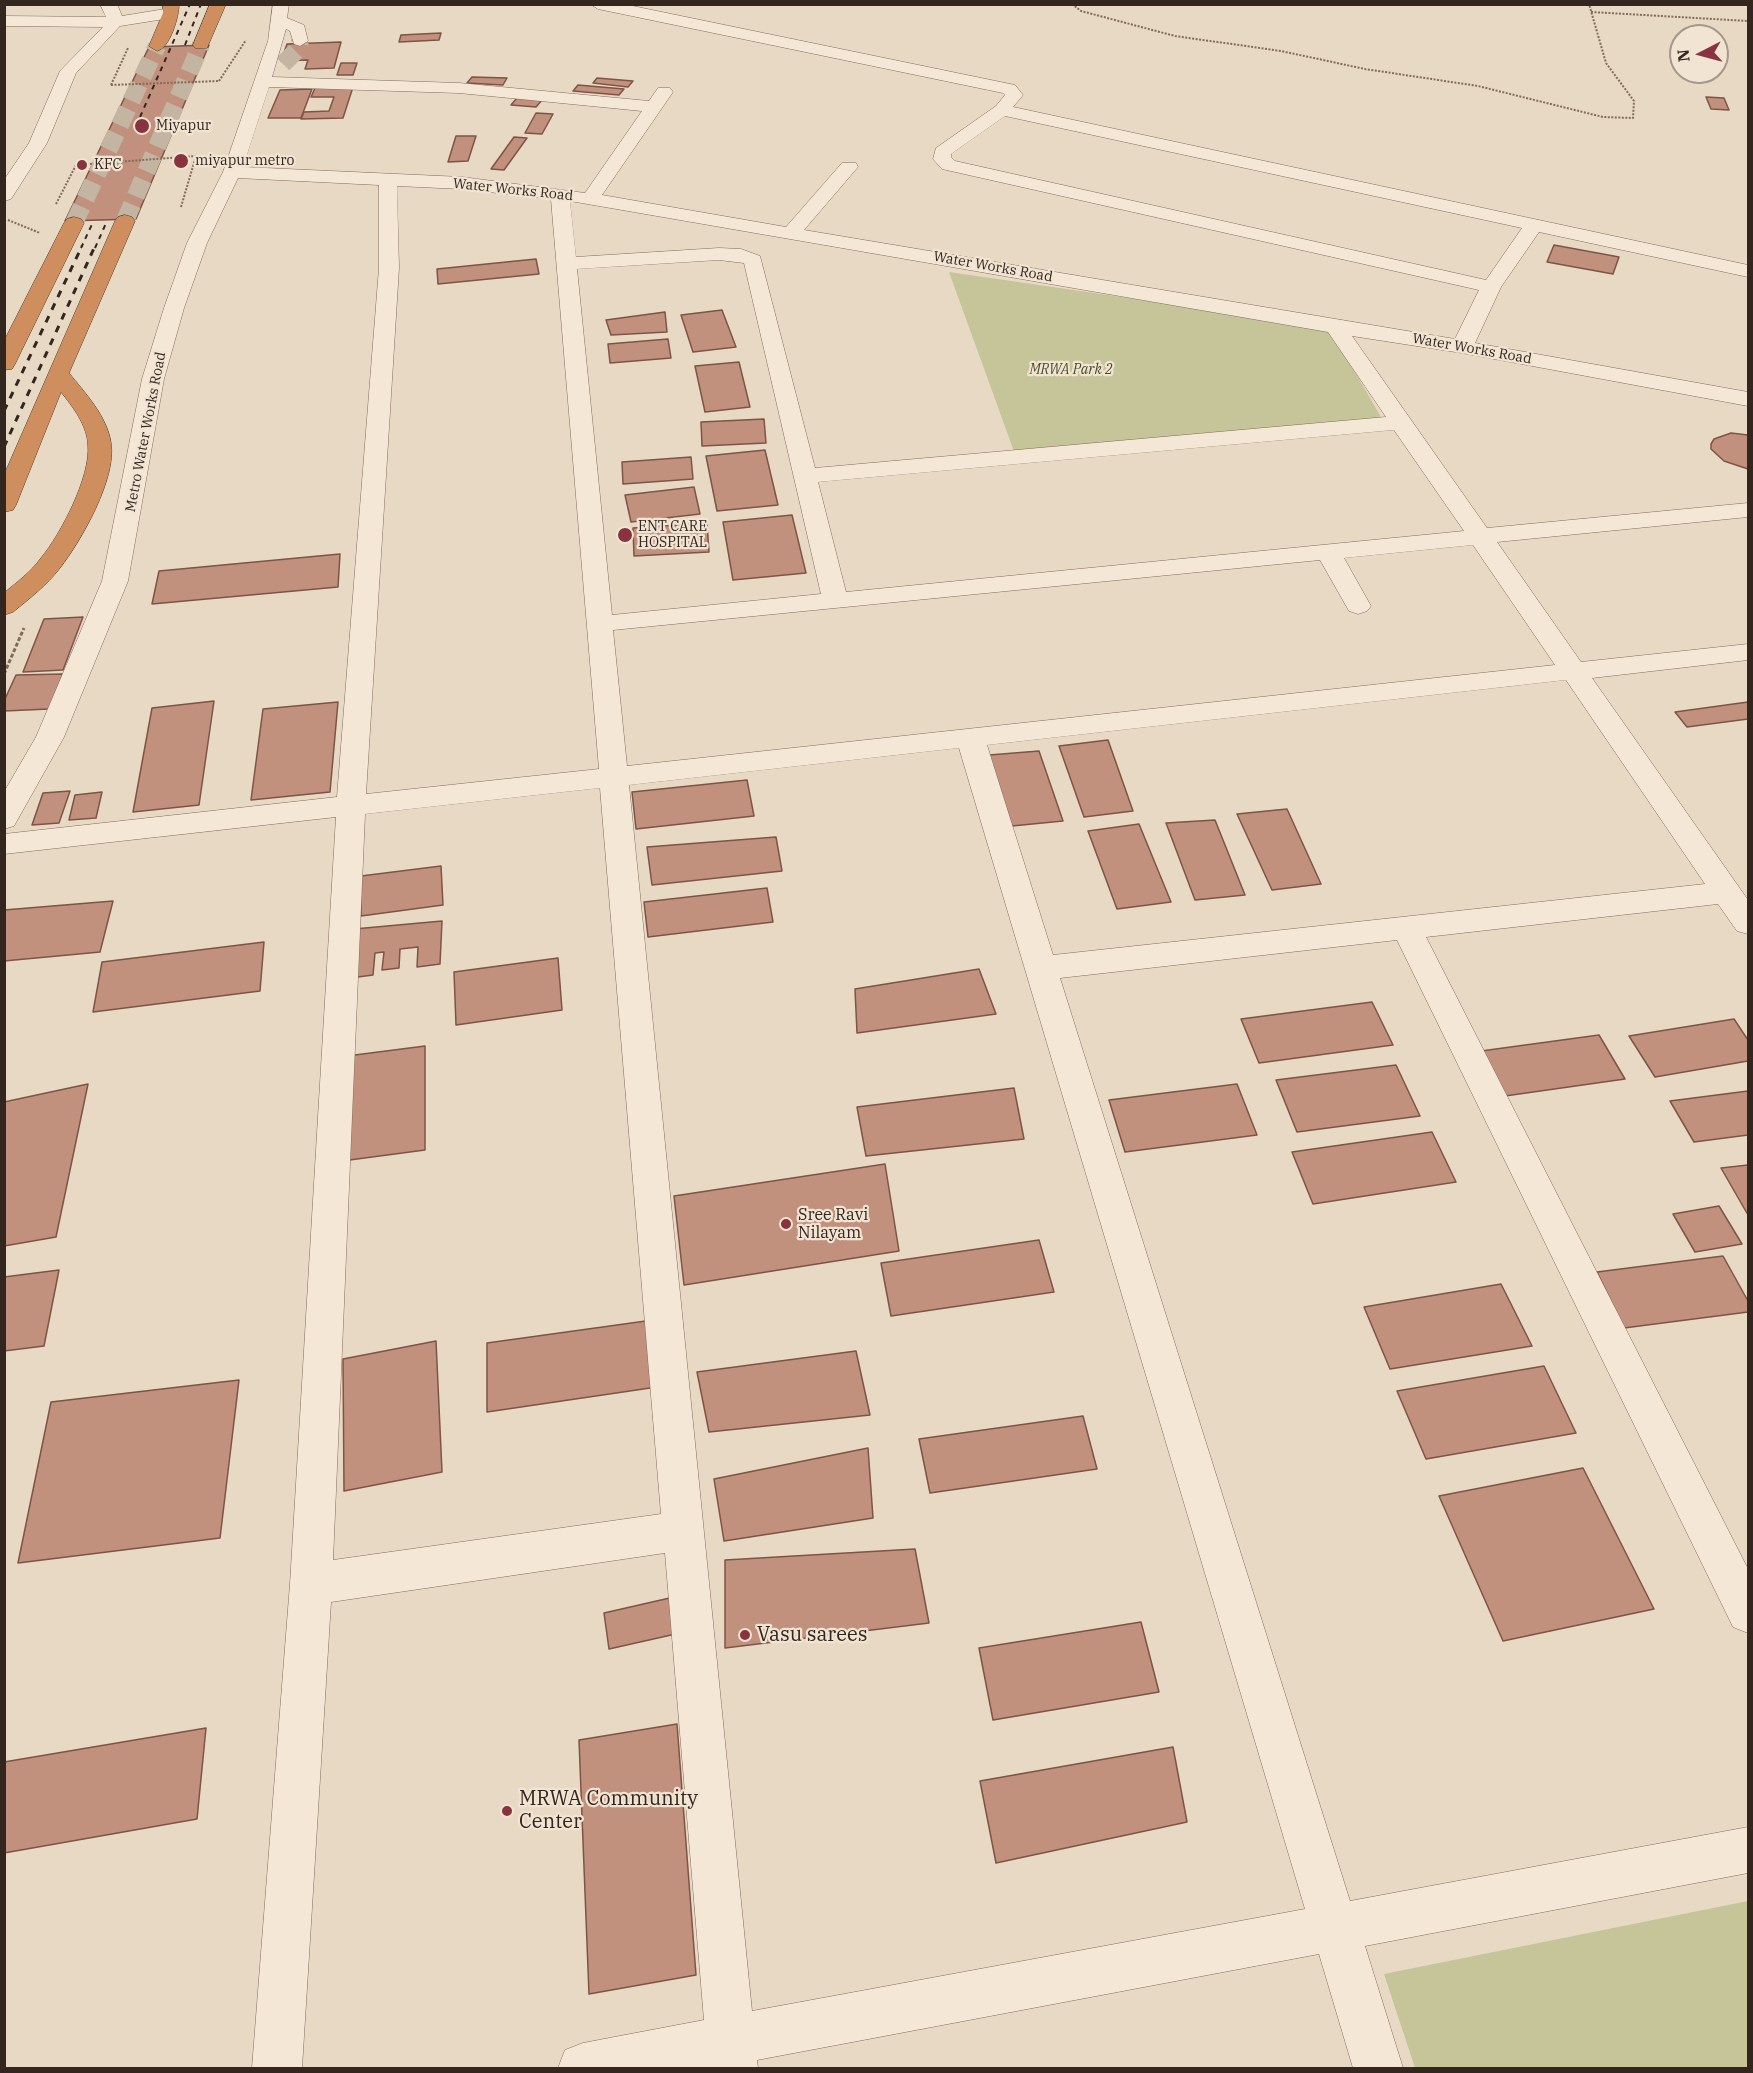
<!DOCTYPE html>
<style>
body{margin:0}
#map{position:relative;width:1753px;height:2073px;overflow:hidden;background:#e8d9c4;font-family:"IBM Plex Serif",serif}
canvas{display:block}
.frame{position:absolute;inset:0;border:6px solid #32261f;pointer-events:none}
.north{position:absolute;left:1669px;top:24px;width:60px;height:60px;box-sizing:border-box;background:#f1e4d2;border:2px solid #a5988a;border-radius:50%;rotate:264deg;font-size:16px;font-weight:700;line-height:24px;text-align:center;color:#32261f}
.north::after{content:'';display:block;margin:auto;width:21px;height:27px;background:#89333f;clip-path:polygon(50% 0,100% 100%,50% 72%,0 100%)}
</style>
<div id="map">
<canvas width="1753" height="2073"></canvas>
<div class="frame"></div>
<div class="north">N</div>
</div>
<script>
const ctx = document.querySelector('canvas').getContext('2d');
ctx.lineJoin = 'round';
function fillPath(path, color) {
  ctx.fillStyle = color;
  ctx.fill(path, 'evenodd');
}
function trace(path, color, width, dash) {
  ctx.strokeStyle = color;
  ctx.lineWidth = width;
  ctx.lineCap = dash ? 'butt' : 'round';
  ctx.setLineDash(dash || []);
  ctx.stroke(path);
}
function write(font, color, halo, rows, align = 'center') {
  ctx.font = font + ' "IBM Plex Serif",serif';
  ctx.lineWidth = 4.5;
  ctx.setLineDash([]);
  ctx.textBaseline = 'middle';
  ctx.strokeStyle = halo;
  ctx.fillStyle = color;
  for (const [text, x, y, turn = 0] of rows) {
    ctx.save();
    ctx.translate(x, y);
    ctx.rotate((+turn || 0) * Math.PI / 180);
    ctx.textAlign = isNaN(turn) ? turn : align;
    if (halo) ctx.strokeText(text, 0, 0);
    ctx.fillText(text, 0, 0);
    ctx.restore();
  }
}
const green = new Path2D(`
 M949,272L1329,327L1385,424L1016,457Z
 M1748,1901V2068H1415L1384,1974Z`);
const building = new Path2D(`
 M441,33L439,40L399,42L401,35Z
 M341,42L334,68L305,69L308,60L281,61L287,44Z
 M209,45L136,219L65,221L149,47Z
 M341,63H357L353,75H337Z
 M472,77L507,78L503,85L467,83Z
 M597,78L633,81L628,87L593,83Z
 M578,85L624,89L619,95L573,91Z
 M353,87L343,118L301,119L304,112L329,111L334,97H311L315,88Z
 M312,89L301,118H268L280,90Z
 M1706,97L1724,98L1729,110L1711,109Z
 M517,98L542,100L536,107L511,105Z
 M536,113L553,114L542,134L525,133Z
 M456,136H476L468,161L448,162Z
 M514,137L527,138L504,170L491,169Z
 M1554,245L1619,257L1613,274L1547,262Z
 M536,259L539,274L438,284L437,269Z
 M722,310L736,347L693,352L681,315Z
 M665,312L667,332L611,335L606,320Z
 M668,339L671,358L610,363L608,344Z
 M739,362L750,407L705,412L695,366Z
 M764,419L766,443L702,446L701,422Z
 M1731,433L1748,435V469L1724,461L1711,449V444L1714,439Z
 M765,450L778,505L717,511L706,456Z
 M691,457L693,479L623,484L622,462Z
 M694,487L700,514L631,522L625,495Z
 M792,515L806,573L733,580L723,522Z
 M707,523L709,552L634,556L633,528Z
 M340,554L338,587L152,604L159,571Z
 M83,617L63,670L23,672L44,619Z
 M63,674L49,709L4,711V701L16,675Z
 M214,701L199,805L133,812L152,708Z
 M338,702L330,792L251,800L263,709Z
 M1748,702V719L1687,727L1675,712Z
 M1108,740L1133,811L1084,817L1059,746Z
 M1039,751L1063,821L1012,826L989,755Z
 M747,780L754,816L636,829L632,792Z
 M70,791L59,823L32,825L43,793Z
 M102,792L96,818L69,820L75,795Z
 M1287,809L1321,884L1272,890L1237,814Z
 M1215,820L1245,895L1195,900L1166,823Z
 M1139,824L1171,902L1117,909L1088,831Z
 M776,837L782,871L652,885L647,847Z
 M441,866L443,905L361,916V876Z
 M767,888L773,922L648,937L644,902Z
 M113,901L100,952L4,961V910Z
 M442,921L440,964L417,967L418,947L400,949L399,968L382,970L384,952L375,953L373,975L350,978L354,929Z
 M264,942L260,991L93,1012L102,962Z
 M558,958L562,1010L456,1025L454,972Z
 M979,969L996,1014L857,1033L855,989Z
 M1372,1002L1393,1045L1259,1063L1241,1019Z
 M1734,1019L1748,1040V1061L1655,1077L1629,1036Z
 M1599,1035L1625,1079L1505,1096L1481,1051Z
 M425,1046V1150L342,1161L347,1056Z
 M1396,1065L1420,1116L1297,1132L1276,1080Z
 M88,1084L56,1237L4,1246V1102Z
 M1237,1084L1257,1135L1125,1152L1109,1100Z
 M1014,1088L1024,1139L866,1156L857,1107Z
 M1748,1091V1135L1694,1142L1670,1101Z
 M1432,1132L1456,1182L1313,1204L1292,1152Z
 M885,1164L899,1251L684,1285L674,1196Z
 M1748,1165V1215L1721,1168Z
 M1719,1206L1742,1244L1695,1252L1673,1214Z
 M1039,1240L1054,1292L891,1316L881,1263Z
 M1723,1256L1748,1301V1312L1624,1328L1597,1272Z
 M59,1270L44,1346L4,1351V1277Z
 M1501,1284L1532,1346L1390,1369L1364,1307Z
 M653,1320L657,1387L487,1412V1343Z
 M436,1341L442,1472L344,1491L343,1359Z
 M856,1351L870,1415L709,1432L697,1372Z
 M1544,1366L1576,1433L1426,1459L1397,1391Z
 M239,1380L220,1538L18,1563L51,1402Z
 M1083,1416L1097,1469L930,1493L919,1439Z
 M868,1448L873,1518L724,1541L714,1479Z
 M1583,1468L1654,1609L1503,1641L1439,1496Z
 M915,1549L929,1623L725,1648V1560Z
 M674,1597L680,1633L609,1649L604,1613Z
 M1141,1622L1159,1692L993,1720L979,1648Z
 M677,1724L696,1975L589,1994L579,1740Z
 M206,1728L197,1819L4,1853V1762Z
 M1173,1747L1187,1822L996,1863L980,1781Z`);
const minorTunnel = new Path2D(`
 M283,64L298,49L300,41`);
const highwayTunnel = new Path2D(`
 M125,221L201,45
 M74,223L157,46`);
const pathFar1 = new Path2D(`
 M1072,4L1081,11L1175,36L1281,51L1365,69L1478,86L1603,117L1633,118L1634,101L1606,63L1589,4
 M1591,12L1748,21
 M219,81L246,40
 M111,85L128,48
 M56,204L76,165
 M181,207L196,156
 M8,220L40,233`);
const path = new Path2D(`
 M4,674L24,628`);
const minor = new Path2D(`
 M100,4H117L122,16L171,8L179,13L171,18L120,26L76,73L47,143L11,199L4,201V180L29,143L60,71L103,27L4,26V16L106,17Z
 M273,4H289L287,18L304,25L308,41L300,46L294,44L290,31L286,29L272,77L459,83L649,101L658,88H670L673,92L602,195L786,227L842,163H856L858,167L804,230L1455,339L1479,290L942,169L933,159L936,148L996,106L1005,95L1003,93L598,9L590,4H623L1015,85L1023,95L1013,107L1748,265V277L1539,232L1501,287L1475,343L1748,392V406L1462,353L1352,336L1487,528L1748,503V517L1497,542L1581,662L1748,644V660L1592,678L1748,900V934L1737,931L1718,904L1426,937L1748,1569V1633L1733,1627L1397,940L1060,978L1350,1901L1748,1827V1873L1365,1946L1403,2068H1353L1319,1954L757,2060L758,2068H558L565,2050L583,2043L704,2020L665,1553L331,1602L302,2068H252L290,1584L336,817L4,854V834L337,797L379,268V185L238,178L207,243L184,308L164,379L128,581L64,737L14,826L4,829V792L36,737L102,581L142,379L164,308L187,243L223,172L268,41ZM269,87L459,93L642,111L585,193L462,177L243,167ZM1005,116L1522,228L1486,280L955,161L951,157V154ZM397,186L462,189L551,199L599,769L366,794L399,268ZM570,201L1328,332L1386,417L815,468L760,256L741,249L719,248L576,257ZM719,260L744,263L821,594L612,615L577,269ZM1394,430L1464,531L846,592L818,482ZM1473,545L1555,665L627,766L613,630L1320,560L1349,611L1358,614L1367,611L1371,606L1344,558ZM1566,680L1705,884L1053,955L987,745ZM959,748L1305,1909L752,2011L629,785ZM600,788L661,1514L333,1560L365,814Z`);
const highway = new Path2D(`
 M163,4H179C179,17 170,48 157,51L149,46L163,13Z
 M210,4H226L207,48H195L193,45Z
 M125,215L132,217L135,221L69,373C85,393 107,416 111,443C117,478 81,541 60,568C47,585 29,599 13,612L4,615V593C17,582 31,572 41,558C61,534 91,476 88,445C87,425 73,407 61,392L16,505L13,510L4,512V475L115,221L118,217Z
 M74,217L81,219L84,223L15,364L12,369L4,370V341L64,223L67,219Z`);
const railFar1 = new Path2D(`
 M185,45L201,4
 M136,126L190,4
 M81,248L93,222
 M95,248L107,221`);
const rail = new Path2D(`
 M4,411L82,246
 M4,447L95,246`);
const pathBridge = new Path2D(`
 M111,85L219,81
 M76,165L196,156`);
const markers = [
 [142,126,8,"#89333f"],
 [181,161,8,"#89333f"],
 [82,165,6,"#89333f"],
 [625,535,8,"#89333f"],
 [786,1224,6,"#89333f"],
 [745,1635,6,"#89333f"],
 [507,1811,6,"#89333f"]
];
const farPoinames = [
 ["Miyapur",156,126],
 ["miyapur metro",195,161],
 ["KFC",94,165],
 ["ENT CARE",638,527],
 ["HOSPITAL",638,543]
];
const farStreetnames = [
 ["Water Works Road",513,190,6],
 ["Water Works Road",993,267,10],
 ["Water Works Road",1472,349,10],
 ["Metro Water Works Road",146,432,-79]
];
const farParknames = [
 ["MRWA Park 2",1071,370]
];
const poiNames = [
 ["Sree Ravi",798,1215],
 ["Nilayam",798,1233]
];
const nearPoinames = [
 ["Vasu sarees",757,1635],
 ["MRWA Community",519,1799],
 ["Center",519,1822]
];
fillPath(green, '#c5c599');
fillPath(building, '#c2917e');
trace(building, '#7d5445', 1.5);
trace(minorTunnel, '#c4b5a3', 18, [18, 9]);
trace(highwayTunnel, '#c4b5a3', 18, [18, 9]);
trace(minor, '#816b5c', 1);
trace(highway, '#4f3a30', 1);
trace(pathFar1, '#816b5c', 2, [2, 1.5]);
trace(path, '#816b5c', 3, [4, 2]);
fillPath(minor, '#f4e7d6');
fillPath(highway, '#cf8e5d');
trace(railFar1, '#32261f', 2, [5, 5]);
trace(rail, '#32261f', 3, [7, 7]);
trace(pathBridge, '#816b5c', 2, [2, 1.5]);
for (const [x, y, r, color] of markers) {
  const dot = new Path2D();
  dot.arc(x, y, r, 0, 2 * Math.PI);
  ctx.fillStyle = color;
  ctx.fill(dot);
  trace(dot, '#f1e4d2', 2);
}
write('14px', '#32261f', '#f1e4d2', farPoinames, 'left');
write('14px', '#32261f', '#f1e4d2', farStreetnames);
write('italic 14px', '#484d27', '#f1e4d2', farParknames);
write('16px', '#32261f', '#f1e4d2', poiNames, 'left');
write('20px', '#32261f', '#f1e4d2', nearPoinames, 'left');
</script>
